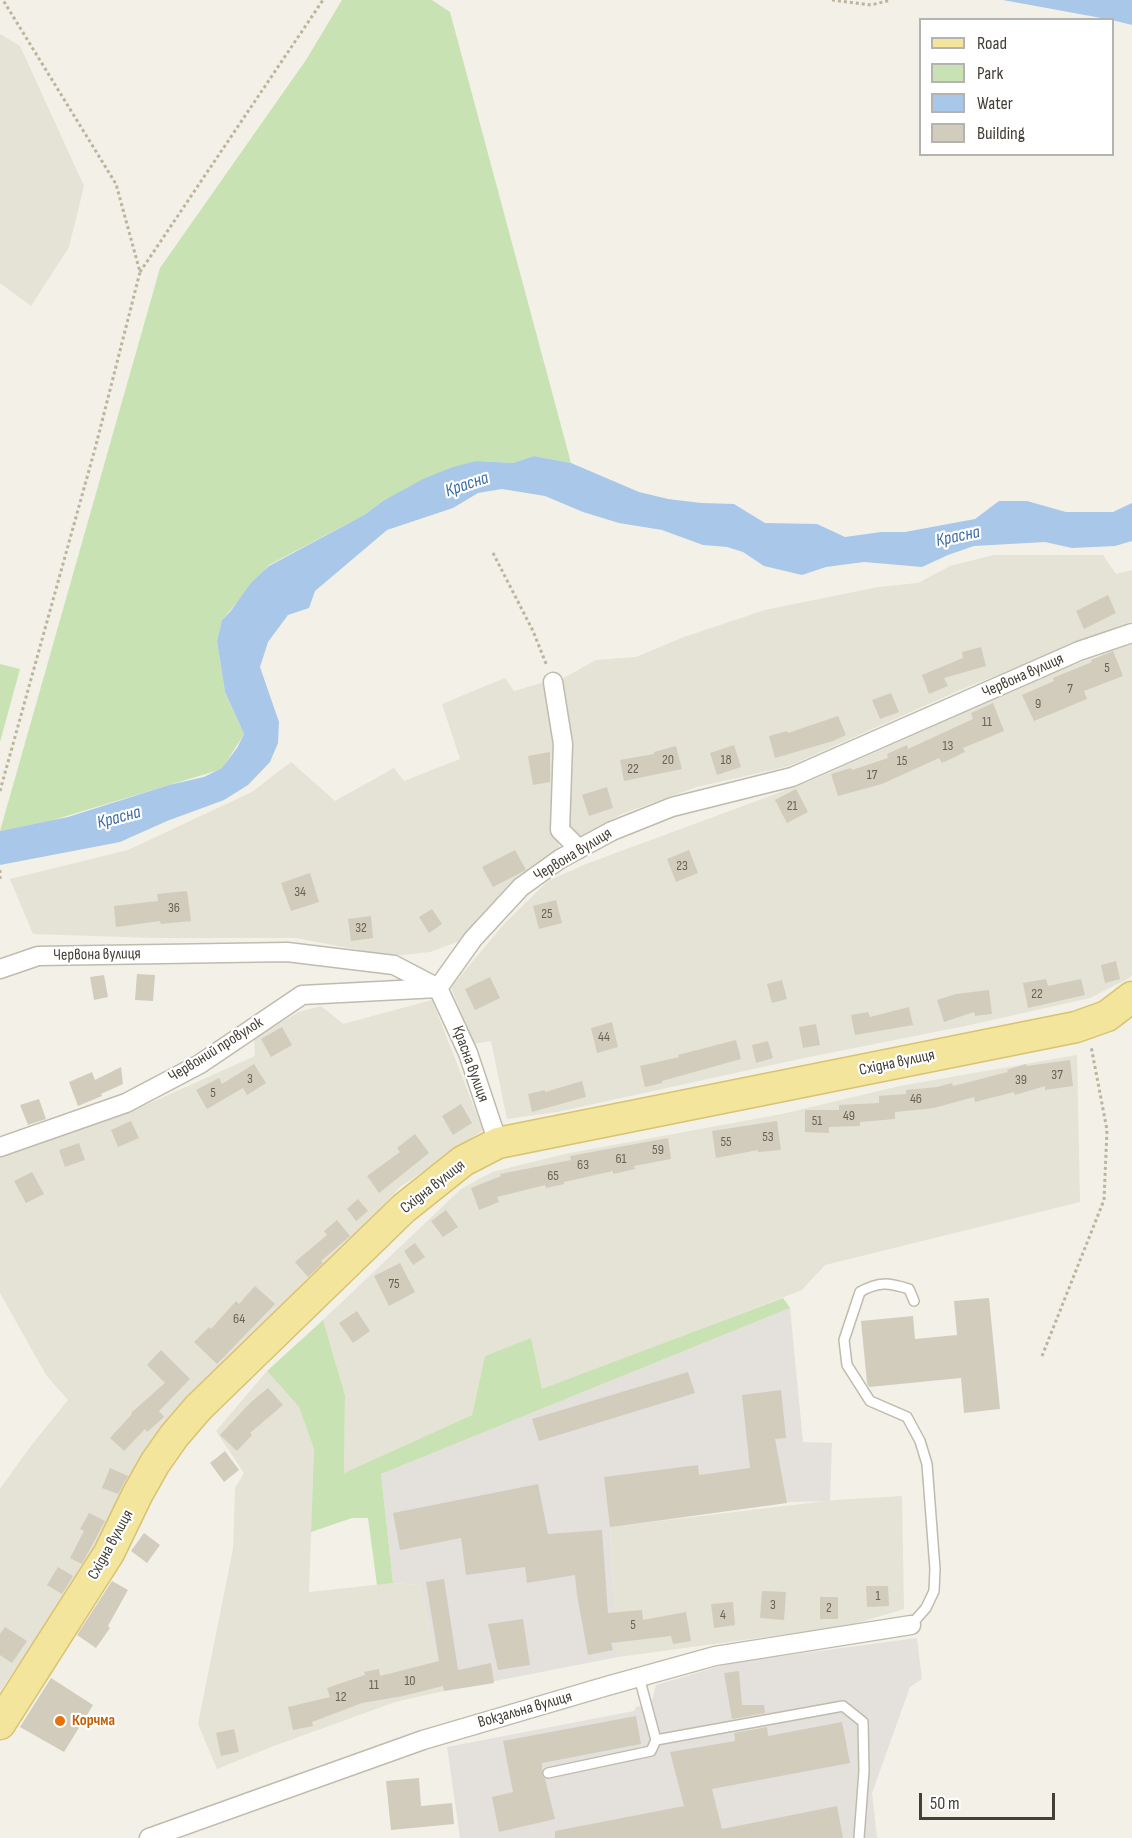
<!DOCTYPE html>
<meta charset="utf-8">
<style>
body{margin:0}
#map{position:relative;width:1132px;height:1838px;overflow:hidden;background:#f2f0e7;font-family:"Sofia Sans Condensed",sans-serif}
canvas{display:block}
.legend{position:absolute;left:919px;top:18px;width:195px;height:138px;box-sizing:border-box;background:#fff;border:2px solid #b4b3af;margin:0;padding:8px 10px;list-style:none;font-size:18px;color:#444037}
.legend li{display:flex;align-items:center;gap:12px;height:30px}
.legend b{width:30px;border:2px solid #b4b3af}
.scale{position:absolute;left:919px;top:1793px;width:136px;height:27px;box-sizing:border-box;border:3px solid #444037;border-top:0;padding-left:8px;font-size:18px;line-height:21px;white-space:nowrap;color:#444037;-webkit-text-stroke:4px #fff;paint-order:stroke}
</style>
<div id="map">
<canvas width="1132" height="1838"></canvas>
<ul class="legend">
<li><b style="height:8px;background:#f4e59d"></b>Road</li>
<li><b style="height:16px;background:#c8e2b3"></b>Park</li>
<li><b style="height:16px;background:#a9c8e9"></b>Water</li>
<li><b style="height:16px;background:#d2ccbd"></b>Building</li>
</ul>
<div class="scale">50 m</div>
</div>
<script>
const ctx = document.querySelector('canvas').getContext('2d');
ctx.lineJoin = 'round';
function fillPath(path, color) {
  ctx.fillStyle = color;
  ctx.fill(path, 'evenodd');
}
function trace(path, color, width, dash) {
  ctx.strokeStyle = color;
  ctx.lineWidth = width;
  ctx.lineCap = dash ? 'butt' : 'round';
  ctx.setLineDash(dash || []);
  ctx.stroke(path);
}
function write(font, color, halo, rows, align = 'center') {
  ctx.font = font + ' "Sofia Sans Condensed",sans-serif';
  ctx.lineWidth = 4.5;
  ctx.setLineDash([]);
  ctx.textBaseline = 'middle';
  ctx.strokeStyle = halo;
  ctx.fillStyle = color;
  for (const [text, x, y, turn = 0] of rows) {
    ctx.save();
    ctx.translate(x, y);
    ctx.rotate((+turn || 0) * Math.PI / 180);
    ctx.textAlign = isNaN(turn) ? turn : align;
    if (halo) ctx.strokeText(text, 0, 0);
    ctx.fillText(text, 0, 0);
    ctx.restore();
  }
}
const residential = new Path2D(`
 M0,34L20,46L84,186L69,247L31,306L0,283Z
 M994,555H1103L1116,574L1132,570V621L960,690L789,766L697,787L624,813L579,837L568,831L560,680L596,660L636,657L684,637L765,610L878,587L918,583L950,566Z
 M1132,644V975L1129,978L1090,998L965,1026L804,1058L557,1112L507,1119L491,1041L473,1044L451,987L505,923L548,881L586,864L808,782L914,735L1041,677Z
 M505,678L514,691L545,682L559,746L555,827L560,851L468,938L430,952L391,956L296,938H156L33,934L10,879L128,850L252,792L291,762L335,801L394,768L404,781L460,759L442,704Z
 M432,1000L483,1130L400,1187L354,1237L81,1574L0,1691V1489L30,1447L68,1400L46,1375L0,1293V1155L130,1112L255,1056L254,1038L299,1012L321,1006L343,1024Z
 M1077,1055L1080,1202L825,1265L802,1290L542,1390L531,1339L485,1356L472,1415L344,1473L345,1395L323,1320L461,1189L492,1172L565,1154L782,1114L900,1086Z
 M267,1371L299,1407L314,1449L309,1592L393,1583L420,1585L444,1691L395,1702L271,1747L217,1769L198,1724L233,1549L235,1488L244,1473L216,1431Z
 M902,1496L904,1609L847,1626L618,1657L610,1527L835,1500Z`);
const industrial = new Path2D(`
 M790,1308L803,1442L832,1443L830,1501L790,1502L610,1528L618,1657L444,1691L420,1585L393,1583L381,1474Z
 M917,1638L922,1679L910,1687L872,1793L877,1838H460L447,1747L634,1711L636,1707L651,1704L656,1685L730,1663Z`);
const green = new Path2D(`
 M342,0H432L450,12L571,463L534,456L513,463L476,461L383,501L364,515L269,565L222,620L217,641L225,692L244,734L222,769L50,821L0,831L160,268L306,60Z
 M0,664L20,669L0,742Z
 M783,1298L790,1308L381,1474L393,1583L377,1585L368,1518H352L311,1532L314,1449L299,1407L267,1371L323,1320L345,1395L344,1473L472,1415L485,1356L531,1338L542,1389Z`);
const water = new Path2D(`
 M1003,0H1132V25L1112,20Z
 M534,456L571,463L639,492L668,499L701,503L734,504L765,523L817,524L845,537L881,532H905L975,519L999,501H1027L1066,512H1113L1132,503V541L1115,546L1072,548L1045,542L974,546L948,555L922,567L864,562L826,567L802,575L764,566L743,552L727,547L703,545L662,530L619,523L583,512L545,496L502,489L478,493L453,508L387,530L315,591L309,608L288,615L268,642L260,667L279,722L278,743L270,762L248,785L224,800L167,821L120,842L0,865V831L68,817L169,785L204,777L222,768L237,748L244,734L225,692L217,641L222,620L230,612L251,583L269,566L364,515L383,501L423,479L453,467L476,461L513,463Z`);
const building = new Path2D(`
 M1108,595L1116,613L1084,629L1076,611Z
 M981,647L986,666L944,678L948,686L929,694L922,675L963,658L962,652Z
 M1113,651L1123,676L1084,691L1087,699L1034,721L1022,695L1054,681L1053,678L1092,662L1091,660Z
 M891,693L899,712L880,719L872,700Z
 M993,703L1004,731L963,748L965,752L942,763L939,758L882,784L838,796L831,774L851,768L852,770L888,758L887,754L907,745L908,749L973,719L971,713Z
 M838,716L846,735L833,741L775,758L769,736L787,731L788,733Z
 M734,745L741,767L717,775L710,753Z
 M676,746L682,769L624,781L620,760L654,754V752Z
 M550,752V782L533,785L528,756Z
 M607,787L613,808L589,816L582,795Z
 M796,789L808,812L787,823L775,800Z
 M515,850L526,870L493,887L482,867Z
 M689,850L698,873L676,882L667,859Z
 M310,873L319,902L291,911L281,883Z
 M187,891L191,921L161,924L160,921L116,927L114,906L158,901L157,894Z
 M556,900L562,923L539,929L533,906Z
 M432,909L442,924L429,933L419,917Z
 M371,916L373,938L351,941L348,919Z
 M1116,961L1120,979L1105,983L1101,965Z
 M137,974L155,975L153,1001L135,1000Z
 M104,975L108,997L94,1000L90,977Z
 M490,977L500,998L475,1010L465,989Z
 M1046,979L1048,986L1081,979L1085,995L1028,1008L1023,983Z
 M782,980L787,999L772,1003L767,984Z
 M989,990L992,1014L975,1016L974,1012L944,1022L937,1000L956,994Z
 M909,1007L913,1025L855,1035L851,1015L868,1012L870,1017Z
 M612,1022L618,1047L597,1053L591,1028Z
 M816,1024L820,1045L803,1048L799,1027Z
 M282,1027L292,1045L271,1057L261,1039Z
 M736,1040L741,1059L662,1081V1083L645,1087L640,1066L679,1057L678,1055Z
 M768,1041L773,1058L756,1063L752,1045Z
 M1070,1060L1073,1086L1045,1090V1086L1015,1095L1014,1092L975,1102L974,1097L934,1108L895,1112V1119L860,1122V1126L829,1127V1133L805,1132V1110H839V1105L879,1103V1096L906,1094V1090L937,1087L952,1083L953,1086L1008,1072L1007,1070L1026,1064L1027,1066Z
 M254,1064L266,1083L247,1095L243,1088L207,1109L196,1090L219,1078L222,1084Z
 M121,1067L123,1084L101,1094L102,1096L78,1106L69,1082L92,1072L95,1080Z
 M582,1081L586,1097L532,1112L528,1094L545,1090V1092Z
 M39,1099L46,1119L28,1125L20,1105Z
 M461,1104L472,1123L453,1135L442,1116Z
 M131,1121L139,1138L118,1147L111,1130Z
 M777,1121L781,1150L758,1152V1150L716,1158L712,1131Z
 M415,1134L429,1153L379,1193L367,1176L400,1152L397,1148Z
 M668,1138L671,1159L634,1166L635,1169L613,1174V1171L564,1182V1184L546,1188L545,1185L497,1197L499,1202L479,1210L471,1188L501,1176L500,1174L571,1160L570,1156Z
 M79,1143L85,1160L65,1167L59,1150Z
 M32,1172L44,1194L26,1203L14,1181Z
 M358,1199L368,1211L356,1221L347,1209Z
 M446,1210L458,1227L443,1237L431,1221Z
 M337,1220L350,1236L321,1261L323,1263L308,1277L295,1262L327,1235L324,1231Z
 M415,1243L425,1257L413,1265L404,1251Z
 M400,1263L415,1292L389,1306L374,1276Z
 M255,1286L275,1304L217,1364L194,1342L209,1327L211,1329L236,1301L239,1304Z
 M989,1298L1000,1409L964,1413L961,1378L869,1387L867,1383L861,1321L913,1316L915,1339L957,1335L954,1301Z
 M357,1311L370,1331L353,1343L339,1323Z
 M161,1350L190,1379L159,1411L164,1417L147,1432L145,1429L124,1451L110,1438L132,1414L131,1413L165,1383L147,1365Z
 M688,1372L695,1393L539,1441L532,1419Z
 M268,1388L283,1405L250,1433L252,1435L237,1451L220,1435L251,1402Z
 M781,1390L786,1438L775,1439L787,1503L610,1527L604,1477L698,1465L699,1475L750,1468L742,1395Z
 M225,1451L239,1470L224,1482L210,1463Z
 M110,1468L128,1476L118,1494L102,1488Z
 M538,1484L548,1534L602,1530L608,1613L642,1610L643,1620L686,1612L691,1641L673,1644L671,1636L611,1643L613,1650L588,1655L577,1595L575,1575L527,1583L525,1567L466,1575L461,1538L400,1550L393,1513Z
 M89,1513L105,1521L82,1564L70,1558L84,1531L80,1529Z
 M144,1533L160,1545L147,1563L131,1551Z
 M58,1567L73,1576L62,1594L47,1585Z
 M444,1579L458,1670L491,1663L494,1683L444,1691L443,1686L403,1696L362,1703L312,1722L313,1726L293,1730L288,1707L330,1697L327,1688L365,1675L364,1672L379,1669L380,1676L439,1661L426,1582Z
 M112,1581L128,1590L108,1626L110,1628L96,1648L77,1635Z
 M866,1586H888L889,1606L867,1607Z
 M762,1591L786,1592L784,1620L760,1618Z
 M820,1597H838V1619H820Z
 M733,1602L735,1625L714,1628L711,1604Z
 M523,1619L530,1665L498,1670L488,1624Z
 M5,1627L27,1641L12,1663L0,1655V1634Z
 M739,1671L742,1705H764L765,1713L732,1719L724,1673Z
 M51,1678L93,1705L64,1752L20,1727Z
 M636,1716L641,1744L542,1763V1775L545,1779L555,1819L499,1832L492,1797L513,1792L503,1741Z
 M842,1722L850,1763L712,1789L722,1829L837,1806L843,1838H555V1831L684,1806L670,1752L735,1741L734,1733L767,1727L768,1736Z
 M234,1729L239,1752L221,1756L216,1733Z
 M419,1778L421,1806L452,1803L454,1824L391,1830L386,1781Z`);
const path = new Path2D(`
 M832,0L871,5L891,0
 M140,272L323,0
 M493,553L533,631L547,666
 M0,791L96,445L140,272L116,184L3,0
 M0,870V880
 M1042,1356L1104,1200L1107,1130L1091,1046`);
const service = new Path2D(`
 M911,1625L926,1608L934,1591L935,1569L927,1464L920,1441L907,1417L870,1401L847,1365L844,1340L860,1292C879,1281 889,1283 909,1289L914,1301
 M639,1677L656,1740L843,1706L863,1722L864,1771L859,1838
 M548,1773L651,1751L656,1740`);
const minor = new Path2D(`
 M553,682L563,744L560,830L579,849
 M0,969L38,956L287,952L394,965L438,988L473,939L521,887L560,859L612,831L672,807L792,777L1079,651L1132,633
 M0,1147L126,1103L200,1064L302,995L438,988L468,1053L498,1143
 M149,1838L423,1740L607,1686L715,1656L911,1625`);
const primary = new Path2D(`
 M0,1724L109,1553L137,1495L155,1463L174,1436L198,1408L404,1208L463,1161L498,1143L1076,1027L1107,1016L1132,997`);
const markers = [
 [60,1721,6,"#e8710a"]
];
const numberNames = [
 ["5",1107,668],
 ["7",1070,689],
 ["9",1038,704],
 ["11",987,722],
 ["13",948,746],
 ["20",668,760],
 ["18",726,760],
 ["15",902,761],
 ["22",633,769],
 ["17",872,775],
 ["21",792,806],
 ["23",682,866],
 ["34",300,892],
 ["36",174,908],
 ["25",547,914],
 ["32",361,928],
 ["22",1037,994],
 ["44",604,1037],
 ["37",1057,1075],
 ["3",250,1079],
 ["39",1021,1080],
 ["5",213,1093],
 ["46",916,1099],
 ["49",849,1116],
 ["51",817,1121],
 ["53",768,1137],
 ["55",726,1142],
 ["59",658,1150],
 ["61",621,1159],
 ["63",583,1165],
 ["65",553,1176],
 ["75",394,1284],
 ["64",239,1319],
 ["1",878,1596],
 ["3",773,1605],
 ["2",829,1608],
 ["4",723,1615],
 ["5",633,1625],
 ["10",410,1681],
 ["11",374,1685],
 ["12",341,1697]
];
const streetNames = [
 ["Червона вулиця",1023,676,-24],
 ["Червона вулиця",573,855,-31],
 ["Червона вулиця",97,955,-1],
 ["Червоний провулок",216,1050,-32],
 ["Східна вулиця",897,1063,-12],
 ["Красна вулиця",470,1064,70],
 ["Східна вулиця",433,1187,-38],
 ["Східна вулиця",111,1545,-61],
 ["Вокзальна вулиця",525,1710,-16]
];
const foodNames = [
 ["Корчма",72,1721]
];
const waterNames = [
 ["Красна",467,485,-19],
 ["Красна",958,537,-12],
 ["Красна",119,818,-15]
];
fillPath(residential, '#e5e2d6');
fillPath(industrial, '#e4e1dc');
fillPath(green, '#c8e2b3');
fillPath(water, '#a9c8e9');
fillPath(building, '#d2ccbd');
trace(service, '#bfbbad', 12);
trace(minor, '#bfbbad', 21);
trace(primary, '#d8c36f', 33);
trace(path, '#bcb59d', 3, [3, 3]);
trace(service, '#fff', 9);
trace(minor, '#fff', 18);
trace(primary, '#f4e59d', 30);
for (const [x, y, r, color] of markers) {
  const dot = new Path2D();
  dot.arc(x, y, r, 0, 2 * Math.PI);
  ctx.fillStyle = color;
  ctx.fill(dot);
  trace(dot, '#fff', 2);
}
write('14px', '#686358', null, numberNames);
write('16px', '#444037', '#fff', streetNames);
write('bold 16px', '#c56008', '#fff', foodNames, 'left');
write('italic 18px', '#3a6da5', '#fff', waterNames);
</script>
